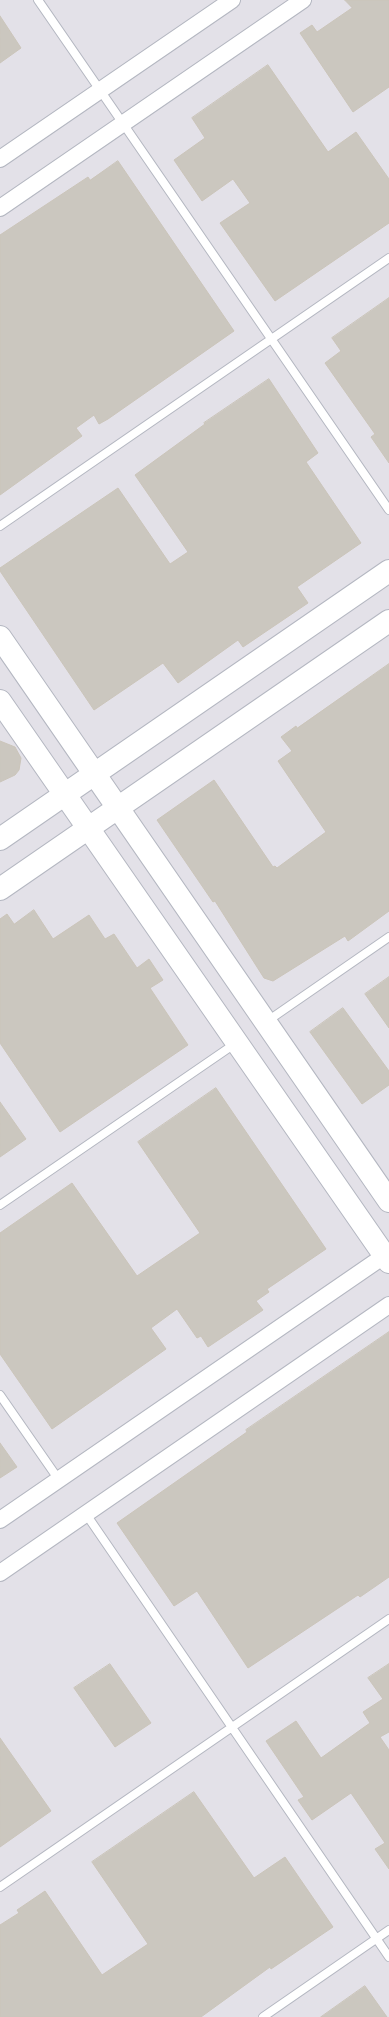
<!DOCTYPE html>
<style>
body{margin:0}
canvas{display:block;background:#efe9e1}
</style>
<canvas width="389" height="2017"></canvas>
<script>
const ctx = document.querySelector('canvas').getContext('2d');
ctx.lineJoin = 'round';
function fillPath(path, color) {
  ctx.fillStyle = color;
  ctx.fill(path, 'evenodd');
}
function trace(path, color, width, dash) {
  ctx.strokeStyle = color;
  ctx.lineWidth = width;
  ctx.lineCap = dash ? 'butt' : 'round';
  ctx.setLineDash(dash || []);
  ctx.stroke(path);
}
const industrial = new Path2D(`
 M0,0H389V2017H0Z`);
const building = new Path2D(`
 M345,0H389V87L353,112L300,33L312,25L317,32L352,8Z
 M0,16L21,48L0,63Z
 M268,65L328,152L356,132L389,179V223L275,301L220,223L250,203L233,179L202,201L174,160L205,138L192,118Z
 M118,161L234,331L108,419L99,424L94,415L76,428L82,436L0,495V235L88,177L90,180Z
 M389,298V463L371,437L375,434L325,363L341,351L332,338Z
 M269,379L318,453L306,462L361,543L297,587L308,603L243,647L238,640L178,683L163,663L94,710L0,571V568L118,488L170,564L188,552L135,475L205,424L204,423Z
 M389,664V911L348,941L345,936L273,981L264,978L215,901L213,902L157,820L214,780L273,867L275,866L277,868L326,832L278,761L292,751L281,737L296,726L297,728Z
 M0,741L15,747L21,758L19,770L15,775L0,782Z
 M34,910L53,939L89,915L105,939L114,934L137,968L149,959L163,980L150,988L188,1045L60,1132L0,1043V919L7,914L14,924Z
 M389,977V1028L365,994Z
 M343,1008L389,1071V1085L362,1104L310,1032Z
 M216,1088L326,1249L267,1289L269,1292L256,1301L263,1310L208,1347L201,1336L197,1338L177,1309L151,1328L166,1349L52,1429L0,1354V1233L72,1183L137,1276L200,1233L138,1142Z
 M0,1102L26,1139L0,1157Z
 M389,1332V1577L360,1597L358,1595L248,1668L197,1591L174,1606L117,1523L247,1432L246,1430Z
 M0,1443L17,1467L0,1478Z
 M110,1664L151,1723L115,1747L74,1688Z
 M389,1664V1732L380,1737L389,1750V1869L375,1849L385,1843L351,1793L312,1820L298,1800L304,1797L266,1741L296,1721L321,1758L370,1723L363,1712L383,1699L368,1678Z
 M0,1738L51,1811L0,1847Z
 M194,1792L254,1878L285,1857L333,1927L271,1969L270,1967L201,2017H0V1925L19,1913L17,1910L45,1891L102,1975L148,1944L92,1862Z
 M365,1986L387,2017H321Z`);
const lane = new Path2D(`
 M38,0L389,510
 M0,526L389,258
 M266,1022L389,937
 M0,1205L236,1043
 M0,1395L59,1480
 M86,1514L389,1957
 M0,1887L389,1619
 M263,2017L389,1930`);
const street = new Path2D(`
 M0,159L232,0
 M0,208L303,0
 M0,1520L384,1256
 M0,1573L389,1305`);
const secondary = new Path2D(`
 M0,637L389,1201
 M0,701L389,1262
 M0,839L389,571
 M0,889L389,621`);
fillPath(industrial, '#e3e1e8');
fillPath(building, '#cbc7bf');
trace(building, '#cbc5ba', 1);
trace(lane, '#b4b7c1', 10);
trace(street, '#b4b7c1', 18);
trace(secondary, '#b4b7c1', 24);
trace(lane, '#fff', 8);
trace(street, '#fff', 16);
trace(secondary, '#fff', 22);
</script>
